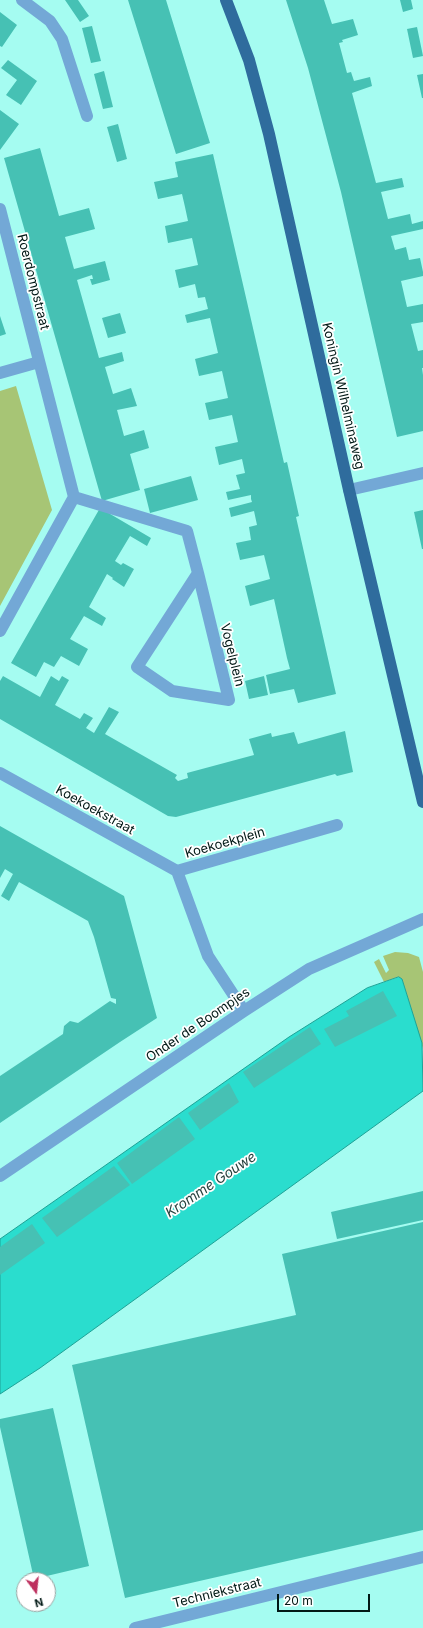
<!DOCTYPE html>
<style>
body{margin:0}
#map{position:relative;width:423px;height:1628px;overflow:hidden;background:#a5fcf1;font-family:Inter,sans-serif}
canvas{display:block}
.north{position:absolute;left:16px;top:1572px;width:40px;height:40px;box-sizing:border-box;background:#fff;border:1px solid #99a3a1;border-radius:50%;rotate:165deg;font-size:11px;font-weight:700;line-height:16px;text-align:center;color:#011815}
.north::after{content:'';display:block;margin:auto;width:14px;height:18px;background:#be305f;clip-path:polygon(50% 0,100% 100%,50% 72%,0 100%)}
.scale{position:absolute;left:277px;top:1594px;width:93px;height:18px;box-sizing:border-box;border:2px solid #011815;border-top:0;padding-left:5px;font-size:12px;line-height:14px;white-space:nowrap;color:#011815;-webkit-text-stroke:3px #fff;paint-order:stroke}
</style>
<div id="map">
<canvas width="423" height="1628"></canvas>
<div class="north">N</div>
<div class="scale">20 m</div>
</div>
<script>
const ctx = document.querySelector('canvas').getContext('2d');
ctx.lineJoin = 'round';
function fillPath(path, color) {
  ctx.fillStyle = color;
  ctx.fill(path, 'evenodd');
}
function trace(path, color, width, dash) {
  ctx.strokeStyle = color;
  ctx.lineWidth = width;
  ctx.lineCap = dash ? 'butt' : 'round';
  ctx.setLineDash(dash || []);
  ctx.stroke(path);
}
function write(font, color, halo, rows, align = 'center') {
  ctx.font = font + ' Inter,sans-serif';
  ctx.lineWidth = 3.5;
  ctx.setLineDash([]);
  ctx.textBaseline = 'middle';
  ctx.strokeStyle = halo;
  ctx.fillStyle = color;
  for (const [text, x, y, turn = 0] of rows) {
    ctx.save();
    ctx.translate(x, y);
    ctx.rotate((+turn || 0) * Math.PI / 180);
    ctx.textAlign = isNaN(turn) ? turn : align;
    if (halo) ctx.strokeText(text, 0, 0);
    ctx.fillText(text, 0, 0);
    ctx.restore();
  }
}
const green = new Path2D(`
 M16,386L52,510L0,606V391Z
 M395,952L408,953L419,957L423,972V1049L402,979L398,977L384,982L374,962L379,959L386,973L389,970L383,956Z`);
const water = new Path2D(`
 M399,977L402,979L422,1043L423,1091L40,1368L0,1394V1239L289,1037L367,988Z`);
const building = new Path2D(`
 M65,0H78L89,16L80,22Z
 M128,0H166L210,143L176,154Z
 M286,0H324L332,24L353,19L358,35L342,40L343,42L339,43L347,73L351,72L354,81L370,77L372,86L352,93L376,183L402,178L404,187L381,192L388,219L410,214L412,224L423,221V229L391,236L395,250L406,247L409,260L420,258L423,272V276L401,281L407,307L423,304V322L411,324L418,351L423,350V368H422L423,375V431L397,437L341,192L308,68Z
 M400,0H411L413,9L403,12Z
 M0,12L17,25L2,47L0,46Z
 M92,26L101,61L91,63L82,28Z
 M417,27L423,56L413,58L407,29Z
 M8,60L37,81L21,105L6,95L17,80L1,68Z
 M104,71L113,107L103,109L94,74Z
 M423,74V98H422L417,75Z
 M0,110L19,124L0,150Z
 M118,124L127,159L117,162L107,127Z
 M40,148L59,216L89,208L95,229L65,237L74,269L105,261L110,280L92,285L90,279H93L92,275L77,280L99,358L122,352L124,361L105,367L113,394L131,388L137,406L117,410L124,436L144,430L149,448L130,454L140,490L102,501L4,158Z
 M213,154L284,463L287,462L299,516L296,517L336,694L298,703L294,689L270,694L266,675L290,669L287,658L274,599L250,606L245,586L270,579L264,555L240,560L236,543L251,540L249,527L257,525L254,511L231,517L229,508L252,502L251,499V495L228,500L226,492L240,489L236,475L245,473L242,459L219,465L215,447L238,442L232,415L209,420L205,403L228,398L222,371L199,376L195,359L218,353L215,340L210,318L187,323L185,315L208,309L205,297L198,298L195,284L179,288L175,270L198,265L192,238L168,243L165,226L188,221L185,207L182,194L158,199L154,182L178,177L175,162Z
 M120,313L126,333L108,338L102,318Z
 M0,316L6,334L0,336Z
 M191,476L198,500L150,513L144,489Z
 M100,508L151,538L147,546L130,536L115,561L121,565L123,563L134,569L124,587L112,579L113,578L107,574L89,607L106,618L102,626L84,616L70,639L88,649L79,666L61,656L54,667L44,662L36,677L11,663Z
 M423,510V549H422L414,512Z
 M3,676L40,697L51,676L59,681L62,676L69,680L55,705L80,719L84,713L93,718L86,728L94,733L109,707L119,712L105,734L177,775L175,778L178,781L188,778L187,773L254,755L249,739L271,733L272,737L294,732L298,744L345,731L353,772L337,776L335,774L176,817L168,816L0,719V681Z
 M264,676L268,695L249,699L245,681Z
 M0,826L124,896L157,1018L120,1042L0,1123V1076L63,1034L64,1026L70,1021L78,1023L110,1001L116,1004V999L111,998L94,937L88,921L19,882L9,901L1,896L13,874L5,869L0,878Z
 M383,991L397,1016L335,1047L324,1029L349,1016L346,1011Z
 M310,1027L321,1044L254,1088L243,1072Z
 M229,1083L239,1102L200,1130L188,1113Z
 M179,1117L195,1139L132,1184L117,1163Z
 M114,1166L130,1185L57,1237L42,1218Z
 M423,1191V1220L337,1239L331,1212Z
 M423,1222V1530L125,1598L72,1365L296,1315L282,1254Z
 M32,1224L45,1243L0,1275V1247Z
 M53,1408L89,1566L34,1579L0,1427V1419Z`);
const minor = new Path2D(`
 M22,0L50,21L62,39L87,116
 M0,209L74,497L0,631
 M0,373L39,362
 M349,490L423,473
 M74,497L187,531L198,573L137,667L172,691L229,700L198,573
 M0,773L177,871
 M244,1011L208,956L177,871L337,825
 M0,1176L244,1011L309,969L423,919
 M135,1628L423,1557`);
const major = new Path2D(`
 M226,0L249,60L269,134L349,490L423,802`);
const streetNames = [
 ["Roerdompstraat",33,282,76],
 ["Koningin Wilhelminaweg",343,396,77],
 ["Vogelplein",232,655,76],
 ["Koekoekstraat",95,810,29],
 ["Koekoekplein",225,843,-16],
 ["Onder de Boompjes",198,1025,-34],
 ["Techniekstraat",217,1593,-14]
];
const waterNames = [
 ["Kromme Gouwe",211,1185,-34]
];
fillPath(green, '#a7c575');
fillPath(water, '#2addce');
trace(water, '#1ea296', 1);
fillPath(building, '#46c1b4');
trace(minor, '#73a8d6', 12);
trace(major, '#2f6c9d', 12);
write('13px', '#011815', '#fff', streetNames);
write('italic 14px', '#27423e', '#fff', waterNames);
</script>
